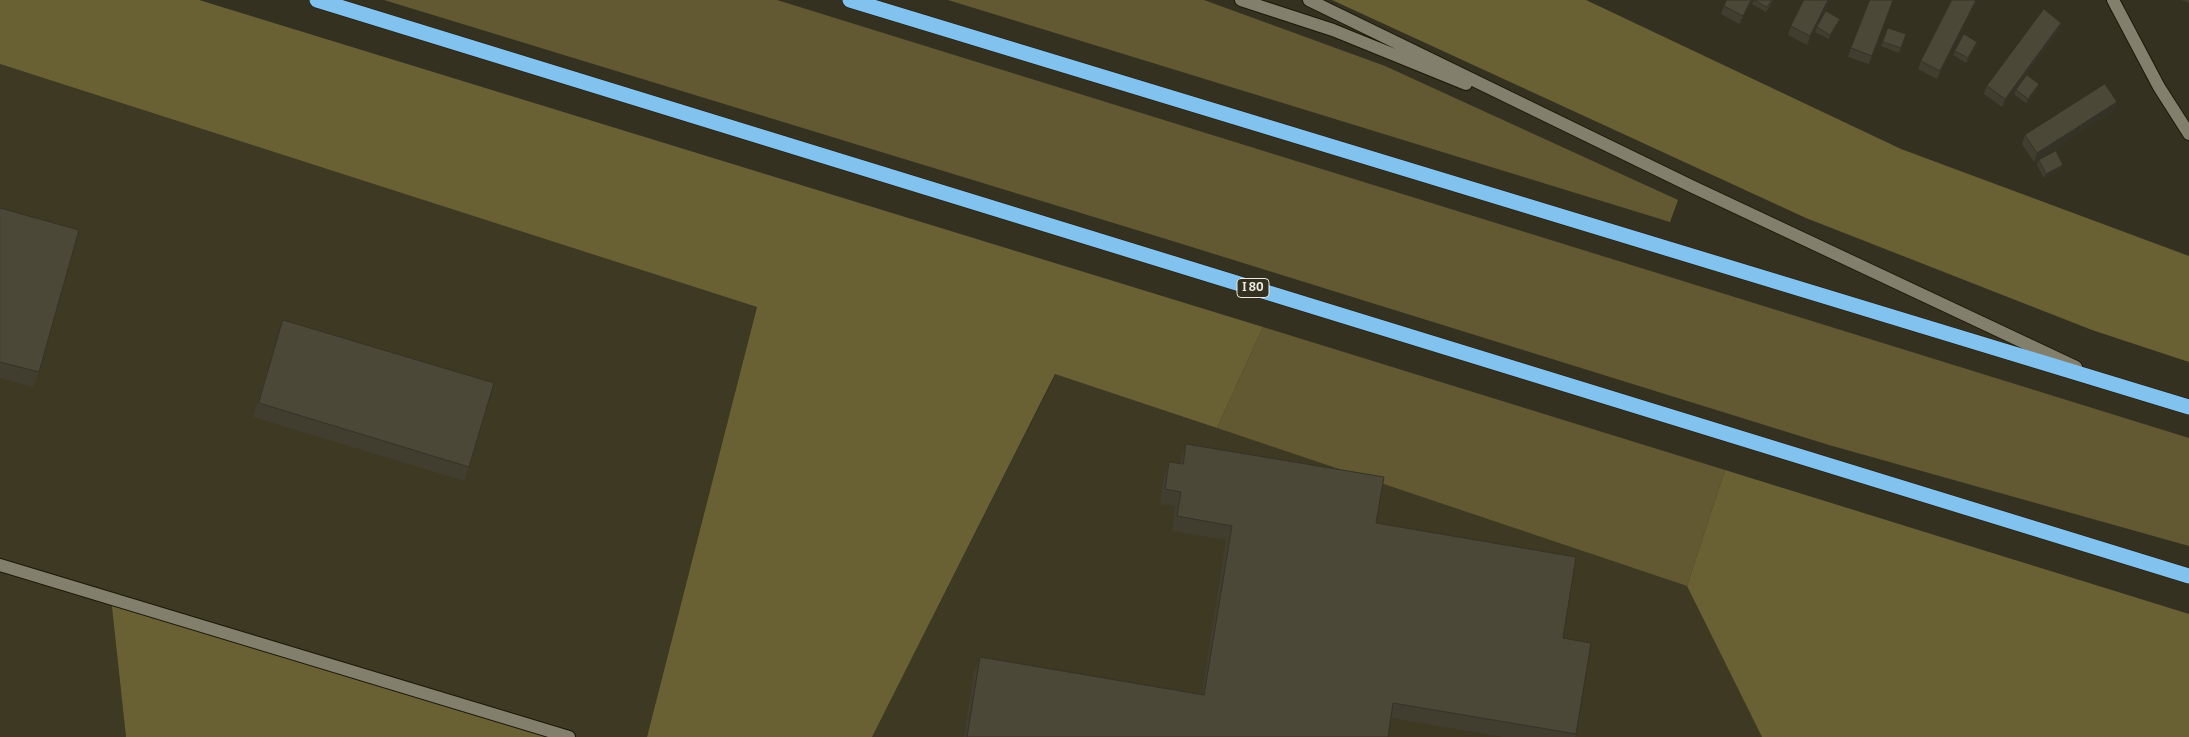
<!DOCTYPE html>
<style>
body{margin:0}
canvas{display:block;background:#343121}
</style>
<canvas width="2189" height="737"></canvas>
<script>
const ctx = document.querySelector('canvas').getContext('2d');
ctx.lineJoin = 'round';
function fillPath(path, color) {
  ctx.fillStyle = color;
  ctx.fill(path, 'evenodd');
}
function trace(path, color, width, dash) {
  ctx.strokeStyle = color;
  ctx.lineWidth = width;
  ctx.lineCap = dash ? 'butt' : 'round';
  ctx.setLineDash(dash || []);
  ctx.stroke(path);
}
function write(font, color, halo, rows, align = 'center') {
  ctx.font = font + ' Bitter,serif';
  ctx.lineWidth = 4;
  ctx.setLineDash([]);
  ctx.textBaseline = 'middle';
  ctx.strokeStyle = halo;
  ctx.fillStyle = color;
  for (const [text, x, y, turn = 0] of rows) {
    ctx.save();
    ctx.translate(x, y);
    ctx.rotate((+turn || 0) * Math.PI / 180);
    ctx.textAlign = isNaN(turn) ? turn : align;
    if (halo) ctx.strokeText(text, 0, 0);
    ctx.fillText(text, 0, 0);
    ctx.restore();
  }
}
const built = new Path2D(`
 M0,64L757,307L647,737H567L111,598L126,737H0Z
 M1056,374L1687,586L1762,737H872Z`);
const green = new Path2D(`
 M384,0H777L2189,438V546L1829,445L1166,239Z
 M948,0H1204L1385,66L1678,200L1670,222Z
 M1263,327L1725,470L1687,586L1217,428Z`);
const forest = new Path2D(`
 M0,0H199L1263,327L1217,428L1055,374L872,737H647L757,307L0,64Z
 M1332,0H1586L1901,149L2189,256V362L2092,330L1806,218Z
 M1725,470L2189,614V737H1762L1687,586Z
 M111,598L569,737H126Z`);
const minor = new Path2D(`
 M1241,0L1333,30L1466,84
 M1309,0L1691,186L2076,367
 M2113,0L2159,87L2189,134
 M0,565L569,737`);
const highway = new Path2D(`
 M317,0L2189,576
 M850,0L2189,407`);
const wall = new Path2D(`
 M1752,0L1739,24L1721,14L1724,6Z
 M1754,0H1773L1766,12L1752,4Z
 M1830,0L1807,45L1788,35L1791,26Z
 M1893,0L1869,64L1848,57L1851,48Z
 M1977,0L1937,79L1918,69L1921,61Z
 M2181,0H2189V3Z
 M1840,19L1838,23L1829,39L1815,32L1817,27Z
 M2061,23L2058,31L2002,107L1984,94L1987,86Z
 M1888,28L1906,34L1899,53L1881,46Z
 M1977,42L1976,46L1966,63L1953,55L1955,51Z
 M2038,88L2026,103L2014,94L2016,90Z
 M2114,110L2034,162L2022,144L2025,135Z
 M2039,160L2061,169L2044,178L2037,165Z
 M0,208L39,372L33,387L0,378Z
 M283,320L469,467L464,481L253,417L278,334Z
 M1186,444L1376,523L1563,638L1576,734L1575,737H1503L1391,718L1388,737H964L974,672L980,657L1202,694L1226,540L1172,531L1175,506L1160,504L1164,476L1169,462L1180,464L1181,458Z`);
const shadedWall = new Path2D(`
 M1828,0H1830L1807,45L1810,36Z
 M1976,0H1977L1937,79L1940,71Z
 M1840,19L1838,23L1829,39L1830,35Z
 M2061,23L2058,31L2002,107L2005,99Z
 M1977,42L1976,46L1966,63L1968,58Z
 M2039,84L2038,88L2026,103L2028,99Z
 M2117,102L2114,110L2034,162L2037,153Z
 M2063,165L2061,169L2044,178L2046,174Z`);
const building = new Path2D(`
 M1727,0H1751L1743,16L1724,6Z
 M1755,0H1772L1767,7Z
 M1804,0H1828L1810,36L1791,26Z
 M1870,0H1893L1872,56L1851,48Z
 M1952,0H1976L1940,71L1921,61Z
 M2044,9L2061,23L2005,99L1987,86Z
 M1826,11L1840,19L1830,35L1817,27Z
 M1888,28L1906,34L1901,48L1883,42Z
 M1964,34L1977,42L1968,58L1955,51Z
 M2027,75L2039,84L2028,99L2016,90Z
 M2105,84L2117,102L2037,153L2025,135Z
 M2056,151L2063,165L2046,174L2039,160Z
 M0,208L79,230L39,372L0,362Z
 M283,320L494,383L469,467L259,403Z
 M1186,444L1384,477L1376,523L1576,557L1563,638L1591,643L1576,734L1393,703L1388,737H967L980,657L1204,695L1232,526L1177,516L1181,492L1165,489L1169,462L1183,464Z`);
const shields = [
 [1253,288,32]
];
const shieldNames = [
 ["I 80",1253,288]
];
fillPath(built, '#3e3922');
fillPath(green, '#625932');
fillPath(forest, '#696034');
trace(minor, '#1c1809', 14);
trace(highway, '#1c1809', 16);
trace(minor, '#837f6d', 12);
trace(highway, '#82c2ef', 15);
fillPath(wall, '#413e30');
fillPath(shadedWall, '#353227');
fillPath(building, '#4c4838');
trace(building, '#353227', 1);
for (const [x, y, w] of shields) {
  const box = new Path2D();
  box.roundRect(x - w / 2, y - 9.5, w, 19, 4);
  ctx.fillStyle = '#343121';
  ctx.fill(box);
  trace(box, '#eeece2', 1);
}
write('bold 12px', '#eeece2', null, shieldNames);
</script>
